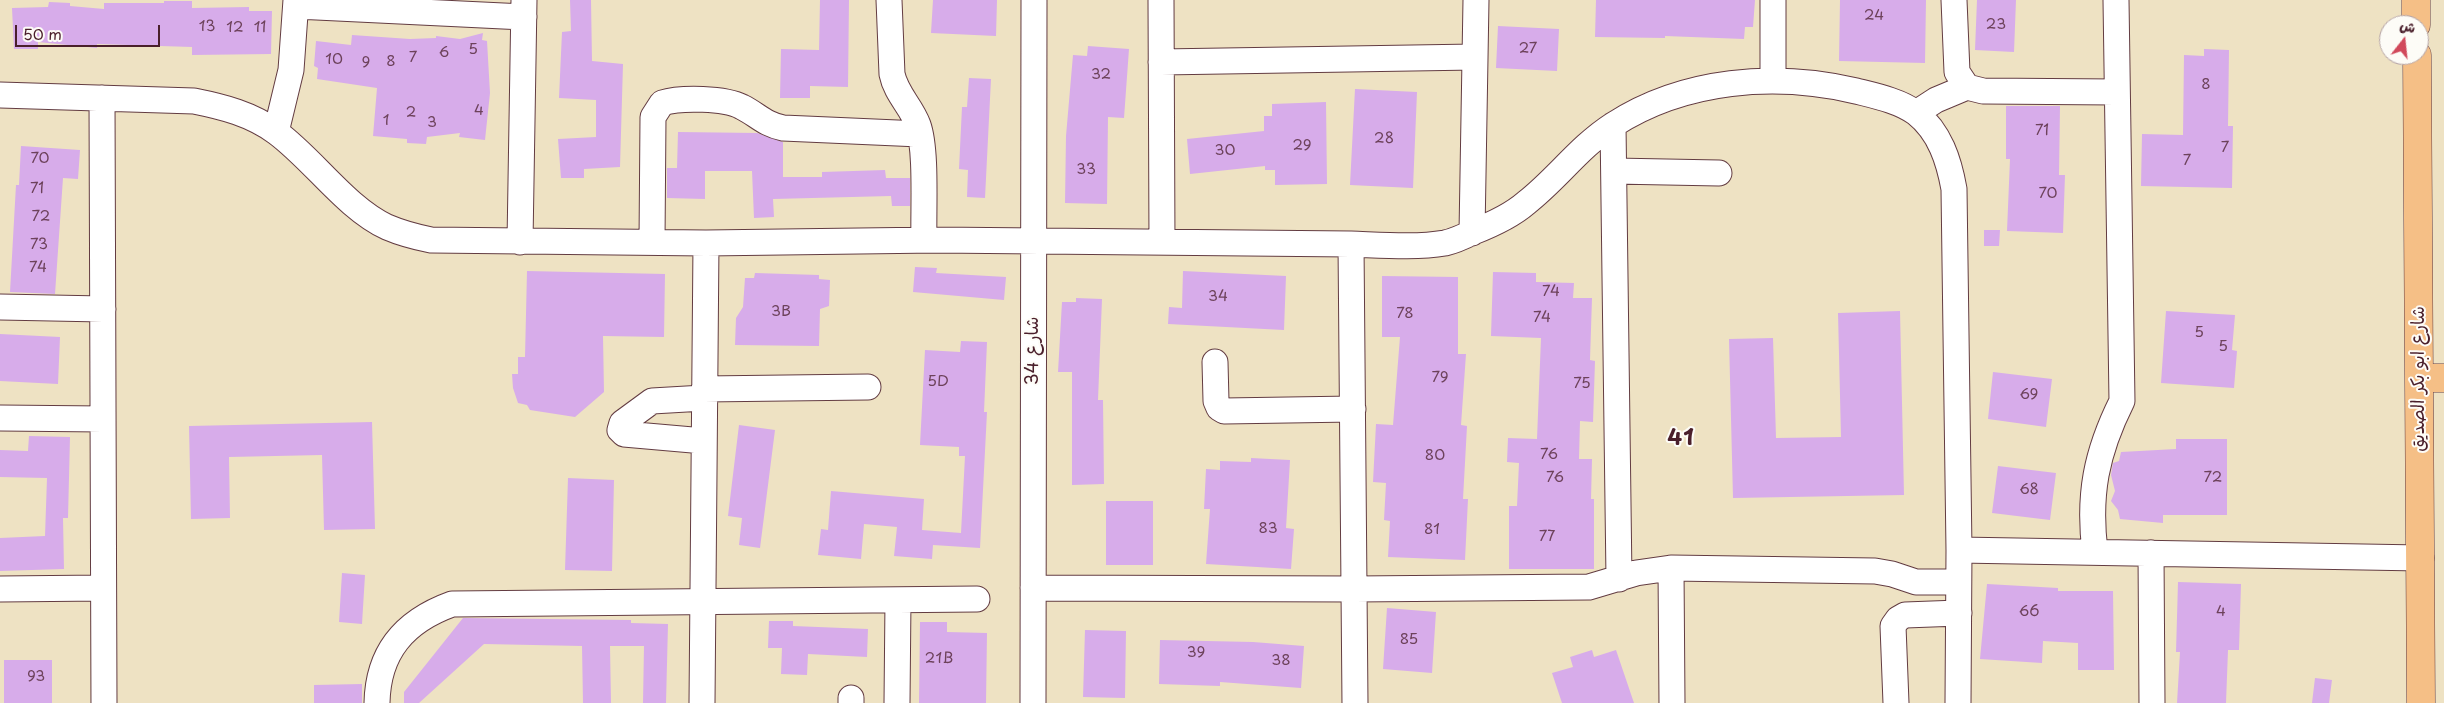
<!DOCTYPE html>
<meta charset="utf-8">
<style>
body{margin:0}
#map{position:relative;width:2444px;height:703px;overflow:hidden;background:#eee2c3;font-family:"Playpen Sans","Playpen Sans Arabic",sans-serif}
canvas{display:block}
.north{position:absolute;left:2379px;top:15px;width:50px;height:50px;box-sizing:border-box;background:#fdfcf7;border:1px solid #b5a4a5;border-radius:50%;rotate:16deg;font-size:14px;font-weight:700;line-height:20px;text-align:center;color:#4a1f2b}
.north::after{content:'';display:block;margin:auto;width:18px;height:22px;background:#d1495b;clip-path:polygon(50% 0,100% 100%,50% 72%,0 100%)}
.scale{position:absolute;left:15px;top:25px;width:145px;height:22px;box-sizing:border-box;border:2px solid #4a1f2b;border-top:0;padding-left:6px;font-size:15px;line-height:18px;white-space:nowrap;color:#4a1f2b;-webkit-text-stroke:4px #fdfcf7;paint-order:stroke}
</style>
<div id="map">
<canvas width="2444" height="703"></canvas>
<div class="north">ش</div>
<div class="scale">50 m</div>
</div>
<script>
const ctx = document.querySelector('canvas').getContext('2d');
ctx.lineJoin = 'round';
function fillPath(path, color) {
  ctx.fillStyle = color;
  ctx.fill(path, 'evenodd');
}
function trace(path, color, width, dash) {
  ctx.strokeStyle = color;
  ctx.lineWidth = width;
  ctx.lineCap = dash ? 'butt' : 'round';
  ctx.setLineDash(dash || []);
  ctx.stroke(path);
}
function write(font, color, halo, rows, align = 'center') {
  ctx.font = font + ' "Playpen Sans","Playpen Sans Arabic",sans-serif';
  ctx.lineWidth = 4;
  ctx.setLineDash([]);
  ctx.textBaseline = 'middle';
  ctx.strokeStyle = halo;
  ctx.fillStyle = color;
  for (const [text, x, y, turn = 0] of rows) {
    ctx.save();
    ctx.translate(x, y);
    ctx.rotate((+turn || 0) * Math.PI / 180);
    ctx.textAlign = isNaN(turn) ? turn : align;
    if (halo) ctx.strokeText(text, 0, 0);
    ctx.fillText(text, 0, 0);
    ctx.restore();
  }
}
const building = new Path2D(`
 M570,0H591L592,61L623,64L620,167L584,169V178H561L558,139L596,137V100L559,98L562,32L571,31Z
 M820,0H849L848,87L810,86V98H780L781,49L819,50Z
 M933,0H997L996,36L931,33Z
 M1596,0H1755L1753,27H1745L1744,39L1665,36V38L1595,37Z
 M1840,0H1926L1925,63L1839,61Z
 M1977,0H2016L2014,52L1975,50Z
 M164,1H192V8L249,7V11H272L271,54L192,55V47L97,44V48L38,42V49H14L12,8L48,7L49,2L70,3V6L104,9V3H164Z
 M1498,26L1559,29L1557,71L1496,68Z
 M483,33L482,40L487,41L490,93L485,140L459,137L460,133L427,137L426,144L407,143V139L373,136L377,88L317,79L318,68L314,66L316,41L351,45L352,35L410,39L436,38V36L460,39Z
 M1088,46L1129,49L1124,118L1108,117L1107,204L1065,203L1066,136L1073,55L1087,56Z
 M2204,49L2229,50L2228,126H2233L2232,188L2141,186L2142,134L2183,135L2184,55L2204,56Z
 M969,78L991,79L985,198L967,197L968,170L959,169L962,107H967Z
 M1355,89L1417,92L1413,188L1350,185Z
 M1326,102L1327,184L1275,185V170H1265V166L1190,174L1187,139L1264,131V116H1272V104Z
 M2006,106H2060L2059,175H2065L2063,233L2007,231L2010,159H2006Z
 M678,132L757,133L783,142V177H822V172L885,170L886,178H910V206H892L891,196L773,199L774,217L754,218L752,171H705V199L667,198V168H677Z
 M21,146L80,150L78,179L63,178L55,294L10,292L16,185H19Z
 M1984,230H2000L1999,246H1984Z
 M915,267L937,268L936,273L1006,277L1004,300L913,292Z
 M527,271L665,274L664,337L603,336L604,392L575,417L530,410L527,405L518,403L513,388L512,374H518V357H525Z
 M1183,271L1286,276L1284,330L1168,324L1169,307L1182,308Z
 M1493,272L1536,273V282L1574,283L1573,298H1592L1590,360L1595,361L1593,422L1580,421L1579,459H1592L1591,499H1594V569H1509V506H1517L1519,463L1507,462L1508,438L1537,439L1541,338L1491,336Z
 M755,273L819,275V279L830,280L829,306L820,309L819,346L735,345L736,318L743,307L745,278H754Z
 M1382,276L1458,277V354H1466L1461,425L1467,426L1463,499H1468L1465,560L1388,557L1390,521L1384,520L1386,483L1373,482L1376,424L1393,425L1400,337H1382Z
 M1076,298L1102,299L1098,400H1103L1104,484L1072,485V372H1058L1062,302H1076Z
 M1900,311L1904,495L1733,498L1729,339L1773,338L1776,438L1841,437L1838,313Z
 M2166,311L2235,315L2232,350L2237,351L2234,388L2161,383Z
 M0,334L60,337L58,384L0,381Z
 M961,341L987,342L984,412H987L980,548L933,545L932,559L894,556L897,527L864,524L861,559L818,555L821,529L828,530L831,491L924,499L922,530L961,533L965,456H959V447L920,445L925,350L960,352Z
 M1993,372L2052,379L2046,427L1988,419Z
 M372,422L375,529L324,530L322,455L229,457L230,518L191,519L189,426Z
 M739,425L775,430L760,548L739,545L742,518L728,516Z
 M29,436L70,437L68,518H63L64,569L0,571V538L45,536L47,478L0,477V450L28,451Z
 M2176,439H2227V515H2163V523L2120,519L2118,510L2111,501L2115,491L2111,475L2113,463L2119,461L2121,452L2176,449Z
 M1251,458L1290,460L1286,528L1294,529L1291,569L1206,564L1210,509H1204L1206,469L1220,470V461L1251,462Z
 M1998,466L2056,473L2050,520L1992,513Z
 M568,478L614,480L612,571L565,570Z
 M1106,501H1153V565H1106Z
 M342,573L365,575L362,624L339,622Z
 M2178,582L2241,584L2239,650H2228L2226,703H2177L2180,652H2176Z
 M1987,584L2058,588V591H2113L2114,670H2078V643L2043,641L2042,663L1980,659Z
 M1387,608L1436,612L1432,673L1383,669Z
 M463,618L631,620V623L668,624L666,703H643L644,646H610L611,703H583L582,646L484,644L419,703H404V692Z
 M769,621H793V626L868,629L867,657L808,654L807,675L781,674L782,648H768Z
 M920,622H947V632L987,633L986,703H919Z
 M1085,630L1126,631L1125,698L1083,697Z
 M1160,640L1253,642L1304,646L1301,688L1220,682V686L1159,684Z
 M1592,650L1594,657L1616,650L1634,703H1562L1552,673L1573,667L1570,657Z
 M4,660H52V703H4Z
 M2315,678L2332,680L2329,703H2312Z
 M362,684V703H314V685Z`);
const minor = new Path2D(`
 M889,0L892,74C896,94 911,106 918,125C927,150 923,211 924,240
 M1161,0L1162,242
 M1954,0L1957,72L1967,87
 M296,6L524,17
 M1161,62L1475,57
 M1773,80V0
 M0,95L194,101C224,107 251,114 276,132C313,159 346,208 387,227C401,233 416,237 431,240L706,243L936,240L1351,244
 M102,98L104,703
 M1916,113L1936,100L1967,87L1983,91L2116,92
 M1613,125L1619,579
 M276,132L291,70L296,0
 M1614,171L1719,173
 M1472,233L1476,0
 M520,242L524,0
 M652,242L653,117L662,103C681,97 725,98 742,107C758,115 764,124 783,128L920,134
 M0,307L103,309
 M1215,362L1216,401L1219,408L1224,411L1353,409
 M704,389L868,387
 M704,398L652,401L622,423L620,430L624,434L704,441
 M0,418L103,419
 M1959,550L2421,558
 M2095,552C2088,495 2096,453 2122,401L2116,0
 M2151,553L2152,703
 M1671,568L1672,703
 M1033,588L1355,589L1589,587L1636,573L1671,568L1875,571L1892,574L1916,582H1958
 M0,589L103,588
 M377,703C378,651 405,621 452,604L977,599
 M702,703L706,243
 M851,703V698
 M897,703L898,600
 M1033,703L1034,0
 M1355,703L1351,244C1380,245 1416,248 1445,243C1454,241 1465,236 1473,232C1491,225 1511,216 1526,203C1557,179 1579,147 1613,125C1684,79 1775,72 1856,91C1876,96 1900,101 1916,113C1940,132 1949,161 1954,189L1959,550L1958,703
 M1896,703L1893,626L1898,619L1905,615L1959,613`);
const major = new Path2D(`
 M2416,0V25
 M2417,55L2421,703
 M2419,378H2444`);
const numberNames = [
 ["24",1874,16],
 ["23",1996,25],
 ["13",207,27],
 ["12",235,28],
 ["11",260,28],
 ["27",1528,49],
 ["5",473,50],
 ["6",444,53],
 ["7",413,58],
 ["10",334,60],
 ["8",391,62],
 ["9",366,63],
 ["32",1101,75],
 ["8",2206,85],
 ["4",479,111],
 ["2",411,113],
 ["1",386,121],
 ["3",432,123],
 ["71",2042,131],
 ["28",1384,139],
 ["29",1302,146],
 ["7",2225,148],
 ["30",1225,151],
 ["70",40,159],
 ["7",2187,161],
 ["33",1086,170],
 ["71",37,189],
 ["70",2048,194],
 ["72",41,217],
 ["73",39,245],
 ["74",38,268],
 ["74",1551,292],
 ["34",1218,297],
 ["3B",781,312],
 ["78",1405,314],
 ["74",1542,318],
 ["5",2199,333],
 ["5",2223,347],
 ["79",1440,378],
 ["5D",938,382],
 ["75",1582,384],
 ["69",2029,395],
 ["76",1549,455],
 ["80",1435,456],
 ["76",1555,478],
 ["72",2213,478],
 ["68",2029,490],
 ["83",1268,529],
 ["81",1432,530],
 ["77",1547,537],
 ["66",2029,612],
 ["4",2221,612],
 ["85",1409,640],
 ["39",1196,653],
 ["21B",939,659],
 ["38",1281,661],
 ["93",36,677]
];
const streetNames = [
 ["شارع 34",1033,351,-90],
 ["شارع ابو بكر الصديق",2419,379,-90]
];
const districtNames = [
 ["41",1681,439]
];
fillPath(building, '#d7acea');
trace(minor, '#633c42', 27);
trace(major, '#633c42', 29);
trace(minor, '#fff', 25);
trace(major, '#f5bf86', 28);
write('15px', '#6d425b', null, numberNames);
write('18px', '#4a1f2b', '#fdfcf7', streetNames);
ctx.letterSpacing = '1px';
write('bold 22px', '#4a1f2b', '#fdfcf7', districtNames);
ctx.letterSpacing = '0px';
</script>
